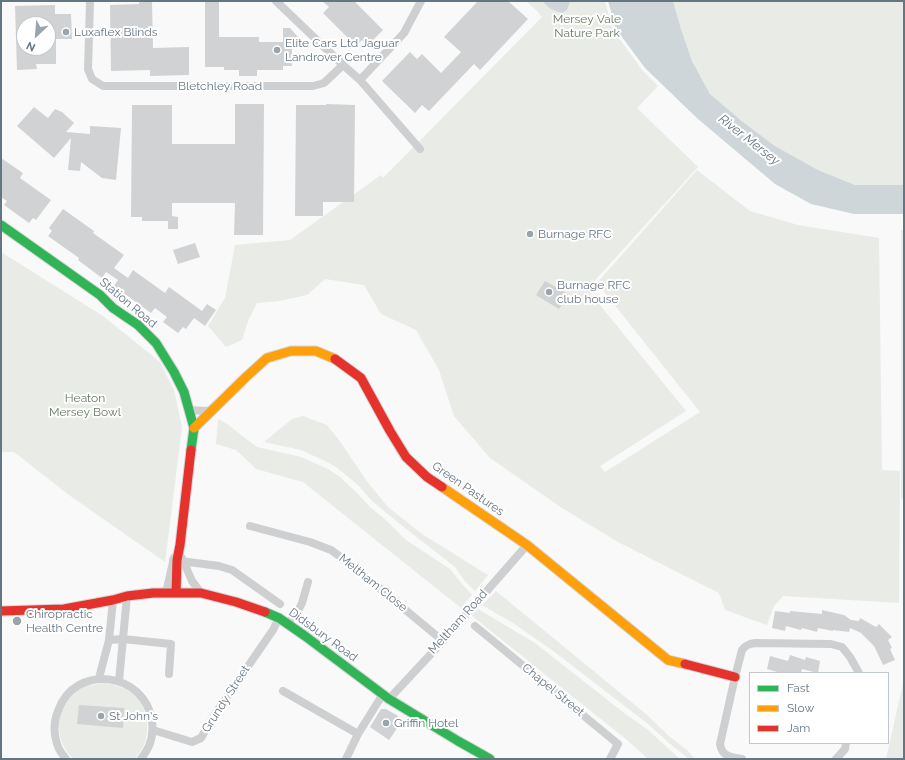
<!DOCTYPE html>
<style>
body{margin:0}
#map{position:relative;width:905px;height:760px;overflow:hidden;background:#f9f9f9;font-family:Raleway,sans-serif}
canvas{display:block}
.frame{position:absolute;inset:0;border:2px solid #657683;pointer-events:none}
.legend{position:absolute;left:749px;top:672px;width:140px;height:72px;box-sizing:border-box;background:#fff;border:1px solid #c1c8cd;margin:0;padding:5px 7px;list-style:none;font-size:12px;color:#657683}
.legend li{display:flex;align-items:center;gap:8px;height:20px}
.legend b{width:20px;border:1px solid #c1c8cd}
.north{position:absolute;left:16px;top:16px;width:40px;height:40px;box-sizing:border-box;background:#fff;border:1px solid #c1c8cd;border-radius:50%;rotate:206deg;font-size:11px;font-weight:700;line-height:16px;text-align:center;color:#657683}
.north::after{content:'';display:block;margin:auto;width:14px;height:18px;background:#99a4ac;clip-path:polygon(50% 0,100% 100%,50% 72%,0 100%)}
</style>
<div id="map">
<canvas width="905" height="760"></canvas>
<div class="frame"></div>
<ul class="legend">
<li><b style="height:5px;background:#30b455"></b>Fast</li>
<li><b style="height:5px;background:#ff9f0a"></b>Slow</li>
<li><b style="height:5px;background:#e5322d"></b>Jam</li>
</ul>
<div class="north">N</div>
</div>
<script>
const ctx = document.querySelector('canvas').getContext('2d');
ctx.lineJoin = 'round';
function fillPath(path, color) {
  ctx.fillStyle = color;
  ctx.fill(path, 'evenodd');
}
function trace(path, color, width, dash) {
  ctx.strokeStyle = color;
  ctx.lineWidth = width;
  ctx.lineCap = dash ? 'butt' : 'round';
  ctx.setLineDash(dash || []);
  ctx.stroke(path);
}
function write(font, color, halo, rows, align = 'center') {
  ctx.font = font + ' Raleway,sans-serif';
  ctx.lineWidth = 4;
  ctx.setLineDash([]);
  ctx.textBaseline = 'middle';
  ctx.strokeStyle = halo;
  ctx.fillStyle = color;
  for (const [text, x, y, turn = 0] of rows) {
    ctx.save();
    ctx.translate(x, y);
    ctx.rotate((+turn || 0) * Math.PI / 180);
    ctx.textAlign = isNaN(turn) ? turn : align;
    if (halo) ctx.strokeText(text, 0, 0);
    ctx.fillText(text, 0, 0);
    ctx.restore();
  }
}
const green = new Path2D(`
 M526,1H605L613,30L643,71L658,86L637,108L698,167L587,289L686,411L600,466L605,472L700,412L597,283L697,170L750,211L798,225L879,238L882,470L900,471L899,603L783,596L774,606L767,625L725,610L719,593L618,542L562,508L490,458L454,416L439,370L416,330L381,314L364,285L325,279L307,295L279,301L257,303L248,321L242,340L226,347L208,326L225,298L235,245L290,240L381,175L383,178L542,17L538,12Z
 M673,1H904V185H855L818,170L775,146L743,122L710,94L692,61L681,29Z
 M901,230L904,231V499H901Z
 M1,252L103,316L160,362L174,390L182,427L170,523L165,562L69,495L14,452H1Z
 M303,416L327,425L339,440L369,484L388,507L422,534L488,575L475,591L464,580L455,567L405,528L372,501L358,485L336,467L325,461L301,450L264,442L292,419Z
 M218,419L227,424L257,447L301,457L328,469L340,477L358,494L370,507L387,521L406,540L450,569L462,584L472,595L461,608L303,482L256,469L236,450L216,444Z
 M496,591L646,714L670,737L687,750L695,759H689L669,743L648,724L552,650L513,623L482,605Z
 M478,609L535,643L624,713L647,729L680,759H648L627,740L472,616Z
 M904,679V759H886Z
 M106,683C115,685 124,687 132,693C151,709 153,742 134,759H74C61,749 56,729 61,714C64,705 70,697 77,691C85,685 96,684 106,683Z`);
const water = new Path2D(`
 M542,1H570L567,10L562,13L551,9Z
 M608,1H673L681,29L692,61L710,94L743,122L775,146L818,170L855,185H904V214H854L811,204L775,184L698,119L645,68L616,29Z`);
const building = new Path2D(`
 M139,1H152L153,48L189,47V75L150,76V70L111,71L110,5L139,4Z
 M205,1H219V37H259V42H283V28H290L298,37V44H292V66H283V70H257V76H239V70H224V67H205Z
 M322,1H354L383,30L367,46L362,40L356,46L323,13L329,7Z
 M478,1H508L528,19L480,70L474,64L429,111L422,105L415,113L382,81L410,52L417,59L422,54L441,73L461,52L444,37Z
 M55,5V14H71L72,39H56V64H36L37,69L17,70L15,6ZM24,24H48V48H24Z
 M235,104H264L263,235H234L235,203H172V216L178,217V229H168V221H142V217H131L132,105H172V144H235Z
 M326,104L355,105L354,202H323V216H295L296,105H326Z
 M34,107L48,118L55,109L62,112L74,123L66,132L90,134V126L121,128L116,180L102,178L81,162L80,171L68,170L71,138L54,158L17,126Z
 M1,158L23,173L20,178L51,200L36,220L33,218L29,223L4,205L7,201L1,197Z
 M63,209L94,231L93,233L124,255L114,268L128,278L133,270L165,293L169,287L202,311L207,304L216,310L205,326L194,318L186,329L183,327L178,333L163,322L167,317L155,308L151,313L114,286L118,280L106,272L102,278L78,260L79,258L48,236L52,231L49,228Z
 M195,243L200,257L178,264L173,250Z
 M545,281L568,294L559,309L536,295Z
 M822,610L844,615L851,620L859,621L860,618L876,627L879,624L892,637L888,640L892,648L890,649L895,660L883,665L874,646L861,633L850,628L849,632L833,630V631L818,628L817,632L802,628L801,630L786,626L785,631L772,628L775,611L790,613V611L822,614Z
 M790,655L805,660L806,657L820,661L818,673L802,669L801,673H781L767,669L770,656L788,661Z
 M79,705L124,708L123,728L77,724Z
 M381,709H386L398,716L397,718L402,721L389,740L370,727Z`);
const street = new Path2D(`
 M90,1L88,69L92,79L103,86H313L324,83L343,65
 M276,1L343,65L360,80L420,149
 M360,80L404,33L421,1
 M189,410L207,411L214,408
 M250,526L310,542L331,550L349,563L443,641
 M182,558L192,581L201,593
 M173,560L219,566L232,570L280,604
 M166,593L174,558
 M288,624L299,609L302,603L308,582
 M475,626L618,744L610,759
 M109,640L123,639L171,644L169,674
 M99,678L109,640L113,600
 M119,681L127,596
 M283,691L358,734
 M389,699L443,641L527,545
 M153,730L192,742L201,738L215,714L273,630L279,618
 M66,759C64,756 61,753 59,749C54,737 53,723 58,711C75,662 146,672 152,722C153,730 152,739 149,746C147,750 144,755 141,759
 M346,759L358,734L383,694
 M742,759C731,757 722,757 720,744L735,677L742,650C746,645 749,644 755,643L831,644L842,647L850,657L859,673
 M836,759L845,749L846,743`);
const fast = new Path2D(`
 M1,225L100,295L113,308L138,325L156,343L174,372L184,392L194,428L191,450
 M265,612L279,618L305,636L389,699L458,741L490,759`);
const slow = new Path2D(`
 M194,428L246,377L267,358L291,351H316L335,359
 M442,487L527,545L668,660L685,664`);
const jam = new Path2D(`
 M335,359L361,378L390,431L406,457L427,477L442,487
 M176,593L177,560L180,545L191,450
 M1,611L64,609L113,600L127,596L153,593H201L236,602L265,612
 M685,664L735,677`);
const markers = [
 [66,32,4,"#99a4ac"],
 [277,50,4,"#99a4ac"],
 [530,234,4,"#99a4ac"],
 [549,292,4,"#99a4ac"],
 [17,621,5,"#99a4ac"],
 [101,716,4,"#99a4ac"],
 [386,723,4,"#99a4ac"]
];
const parkNames = [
 ["Mersey Vale",587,19],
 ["Nature Park",587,33],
 ["Heaton",85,398],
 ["Mersey Bowl",85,412]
];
const poiNames = [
 ["Luxaflex Blinds",74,32],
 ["Elite Cars Ltd Jaguar",285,43],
 ["Landrover Centre",285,57],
 ["Burnage RFC",538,234],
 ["Burnage RFC",557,285],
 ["club house",557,299],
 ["Chiropractic",26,614],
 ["Health Centre",26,628],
 ["St John's",109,716],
 ["Griffin Hotel",394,723]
];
const streetNames = [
 ["Bletchley Road",220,86],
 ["Station Road",128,303,40],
 ["Green Pastures",468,489,35],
 ["Meltham Close",373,583,39],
 ["Meltham Road",458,622,-48],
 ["Didsbury Road",323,635,36],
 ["Chapel Street",553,690,39],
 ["Grundy Street",226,699,-57]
];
const waterNames = [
 ["River Mersey",749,140,38]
];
fillPath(green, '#e8ebe6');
fillPath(water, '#ced6d9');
fillPath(building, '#d0d2d3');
trace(fast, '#d5d6d7', 11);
trace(slow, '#d5d6d7', 11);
trace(jam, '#d5d6d7', 11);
trace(street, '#cecfd0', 8);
trace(fast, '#30b455', 9);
trace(slow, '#ff9f0a', 9);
trace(jam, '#e5322d', 9);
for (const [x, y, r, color] of markers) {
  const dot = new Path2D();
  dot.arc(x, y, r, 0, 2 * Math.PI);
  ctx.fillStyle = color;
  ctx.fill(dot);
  trace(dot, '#fff', 1.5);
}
write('12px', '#687a64', '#fff', parkNames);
write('12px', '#657683', '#fff', poiNames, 'left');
write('12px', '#657683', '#fff', streetNames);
write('italic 13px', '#60757c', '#fff', waterNames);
</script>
